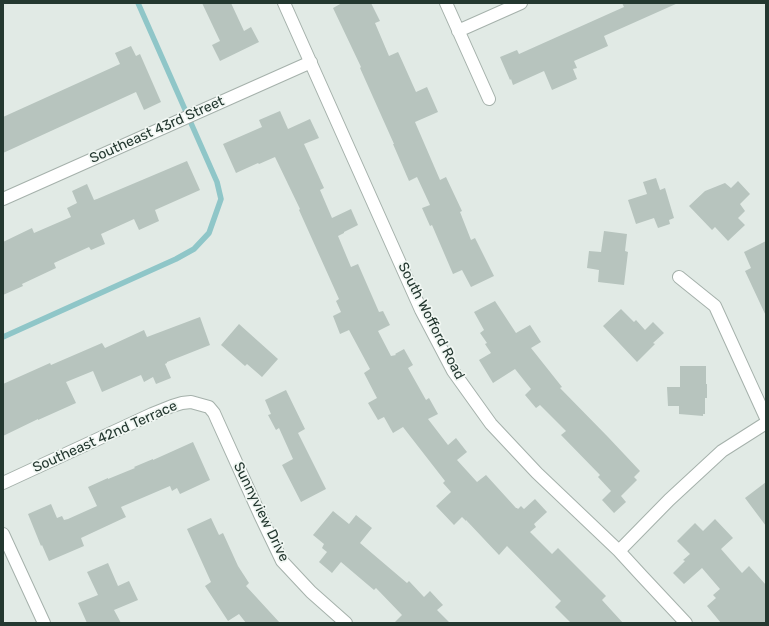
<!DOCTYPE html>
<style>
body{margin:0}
#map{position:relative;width:769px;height:626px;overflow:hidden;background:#e1eae5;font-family:Rubik,sans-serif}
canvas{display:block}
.frame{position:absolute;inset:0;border:4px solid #243830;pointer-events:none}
</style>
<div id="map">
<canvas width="769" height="626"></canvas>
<div class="frame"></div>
</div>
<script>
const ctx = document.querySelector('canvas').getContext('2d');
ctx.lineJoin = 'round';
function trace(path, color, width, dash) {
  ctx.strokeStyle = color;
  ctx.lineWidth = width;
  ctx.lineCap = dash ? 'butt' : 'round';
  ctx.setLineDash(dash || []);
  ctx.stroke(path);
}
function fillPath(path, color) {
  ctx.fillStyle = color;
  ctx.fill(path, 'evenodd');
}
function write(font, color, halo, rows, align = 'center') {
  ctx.font = font + ' Rubik,sans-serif';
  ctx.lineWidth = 3.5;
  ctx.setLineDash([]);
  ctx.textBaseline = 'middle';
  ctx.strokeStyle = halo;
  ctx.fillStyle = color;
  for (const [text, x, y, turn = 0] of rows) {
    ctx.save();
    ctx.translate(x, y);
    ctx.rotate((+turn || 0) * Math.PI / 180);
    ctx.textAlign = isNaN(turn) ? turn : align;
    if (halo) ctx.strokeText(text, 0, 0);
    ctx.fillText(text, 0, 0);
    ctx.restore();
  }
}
const stream = new Path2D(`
 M3,337L176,259L194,249L209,233L221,199L217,182L138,3`);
const building = new Path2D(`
 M202,3H231L244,31L251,27L259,42L220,61L212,45L220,41Z
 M342,3H371L380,21L375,23L389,56L398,52L399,54L416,92L427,87L438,112L415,122L440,180L446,177L462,211L460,212L471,240L475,238L494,276L471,287L462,270L453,274L432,225L430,226L422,208L430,205L417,177L409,181L393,144H394L360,68L361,67L333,8Z
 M622,3H678L604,36L608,46L574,61L577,68L573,69L577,79L552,90L544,71L513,85L511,79L510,80L500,57L517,50L519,54L548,41L624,7Z
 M131,46L136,56L140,54L161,102L144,110L136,92L3,153V117L120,64L115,53Z
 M280,111L288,129L310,119L319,138L304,144L324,188L320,190L332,218L351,209L358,225L344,232V233L338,236L351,267L358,264L379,312L383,311L390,325L378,331L391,356L396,355L395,354L404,349L413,365L408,368L426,400L429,398L438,414L428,419L448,445L456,438L467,452L457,460L477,482L486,475L516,508H517L518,509L521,506L524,509L535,499L547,512L534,524L536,527L530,532L552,554L558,548L606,596L602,600L623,623H571L555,607L561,601L507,546L499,555L466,520V521L462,517L454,525L436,506L451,492L443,483L445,481L403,427L393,433L384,417L378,420L368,403L377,398L364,373L370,369L349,330L340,334L333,316L341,312L336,301L339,299L299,210L300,209L275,157L259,164L258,163L236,173L223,144L262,127L259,120Z
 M187,161L200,190L155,210L159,221L139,230L134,219L101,234L105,244L91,250L89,247L54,263L56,268L22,284L23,286L3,295V242L32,228L34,233L71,217L67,208L77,203L72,191L87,184L94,200L97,199Z
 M656,178L660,190L665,188L674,218L669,220L670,224L658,228L654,218L636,224L628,200L647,194L643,182Z
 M738,181L750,194L740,204L745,211L738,218L745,225L728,241L715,227L712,230L689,206L705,191L725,183L731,188Z
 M604,231L627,234L625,251L628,252L624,285L598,282L599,270L587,268L589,251L601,252Z
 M766,241V316L745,271L751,268L744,252Z
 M495,301L516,333L530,325L541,342L531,348L562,387L560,388L608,437L640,471L634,477L637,480L621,496L626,502L614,513L602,500L611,491L598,477L600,475L561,435L566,431L540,405L536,408L525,395L531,389L515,369L493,383L479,360L491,353L485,344L487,343L480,333L484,330L474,312Z
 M621,309L634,322L636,320L645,330L653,322L664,333L653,343L655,344L637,362L603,326Z
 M200,317L210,345L167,362V363L165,364L171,378L156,384L153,377L144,382L141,375L102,392L93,371L66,382L76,403L38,420V419L3,436V384L50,363L51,365L102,343L105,348L144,330L147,337Z
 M239,324L278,359L262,377L247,364L245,366L221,345Z
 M680,366H706V384H707V398H705V414H703V416L679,414V406H668L667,387H680Z
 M286,390L305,429L298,433L326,489L301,502L282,465L293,459L279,428L276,430L268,415L271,414L265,400Z
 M193,442L210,480L180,494L177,488L172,491L170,486L121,507L126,517L81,538L84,546L49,561L42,545L41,546L28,514L51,504L57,518L62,516L64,520L68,519L97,506L88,487L108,478V479L135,468L134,467L153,459V460Z
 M766,482V526L745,498Z
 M333,511L349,524L356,515L372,528L360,543L407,583L409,581L424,597L430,591L443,605L437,610L450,623H394L402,615L376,588L374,590L341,562L332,573L319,562L327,552L322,548L324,544L313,535Z
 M211,518L219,535L223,533L238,566L249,583L246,586L280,623H246L239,614L228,621L205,586L211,582L187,529Z
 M715,519L733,538L721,549L742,573L749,566L766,585V623H721L707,606L716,598L713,595L720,589L702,568L684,584L673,573L685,561L683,560L690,554L677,541L695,523L703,531Z
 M108,563L118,586L129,581L138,600L114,610L121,623H87L78,603L98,595L87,572Z`);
const minor = new Path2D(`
 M284,3L421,310L453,371L491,424L537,473L619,551L641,575L686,623
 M446,3L489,99
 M458,31L521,3
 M3,199L311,62
 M679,277L715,306L766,418
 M3,483L152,414L172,406L182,403L191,402L209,407L214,413L218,422L261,517L282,561L311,592L346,623
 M3,534L44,623
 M619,551L669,500L722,451L766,423`);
const streetNames = [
 ["Southeast 43rd Street",157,130,-24],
 ["South Wofford Road",431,321,63],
 ["Southeast 42nd Terrace",105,437,-24],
 ["Sunnyview Drive",261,512,64]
];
trace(stream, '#8fc6c8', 5.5);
fillPath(building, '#b7c4be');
trace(minor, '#a5b1ab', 14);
trace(minor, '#fff', 12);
write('14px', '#243830', '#f1f7f3', streetNames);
</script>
